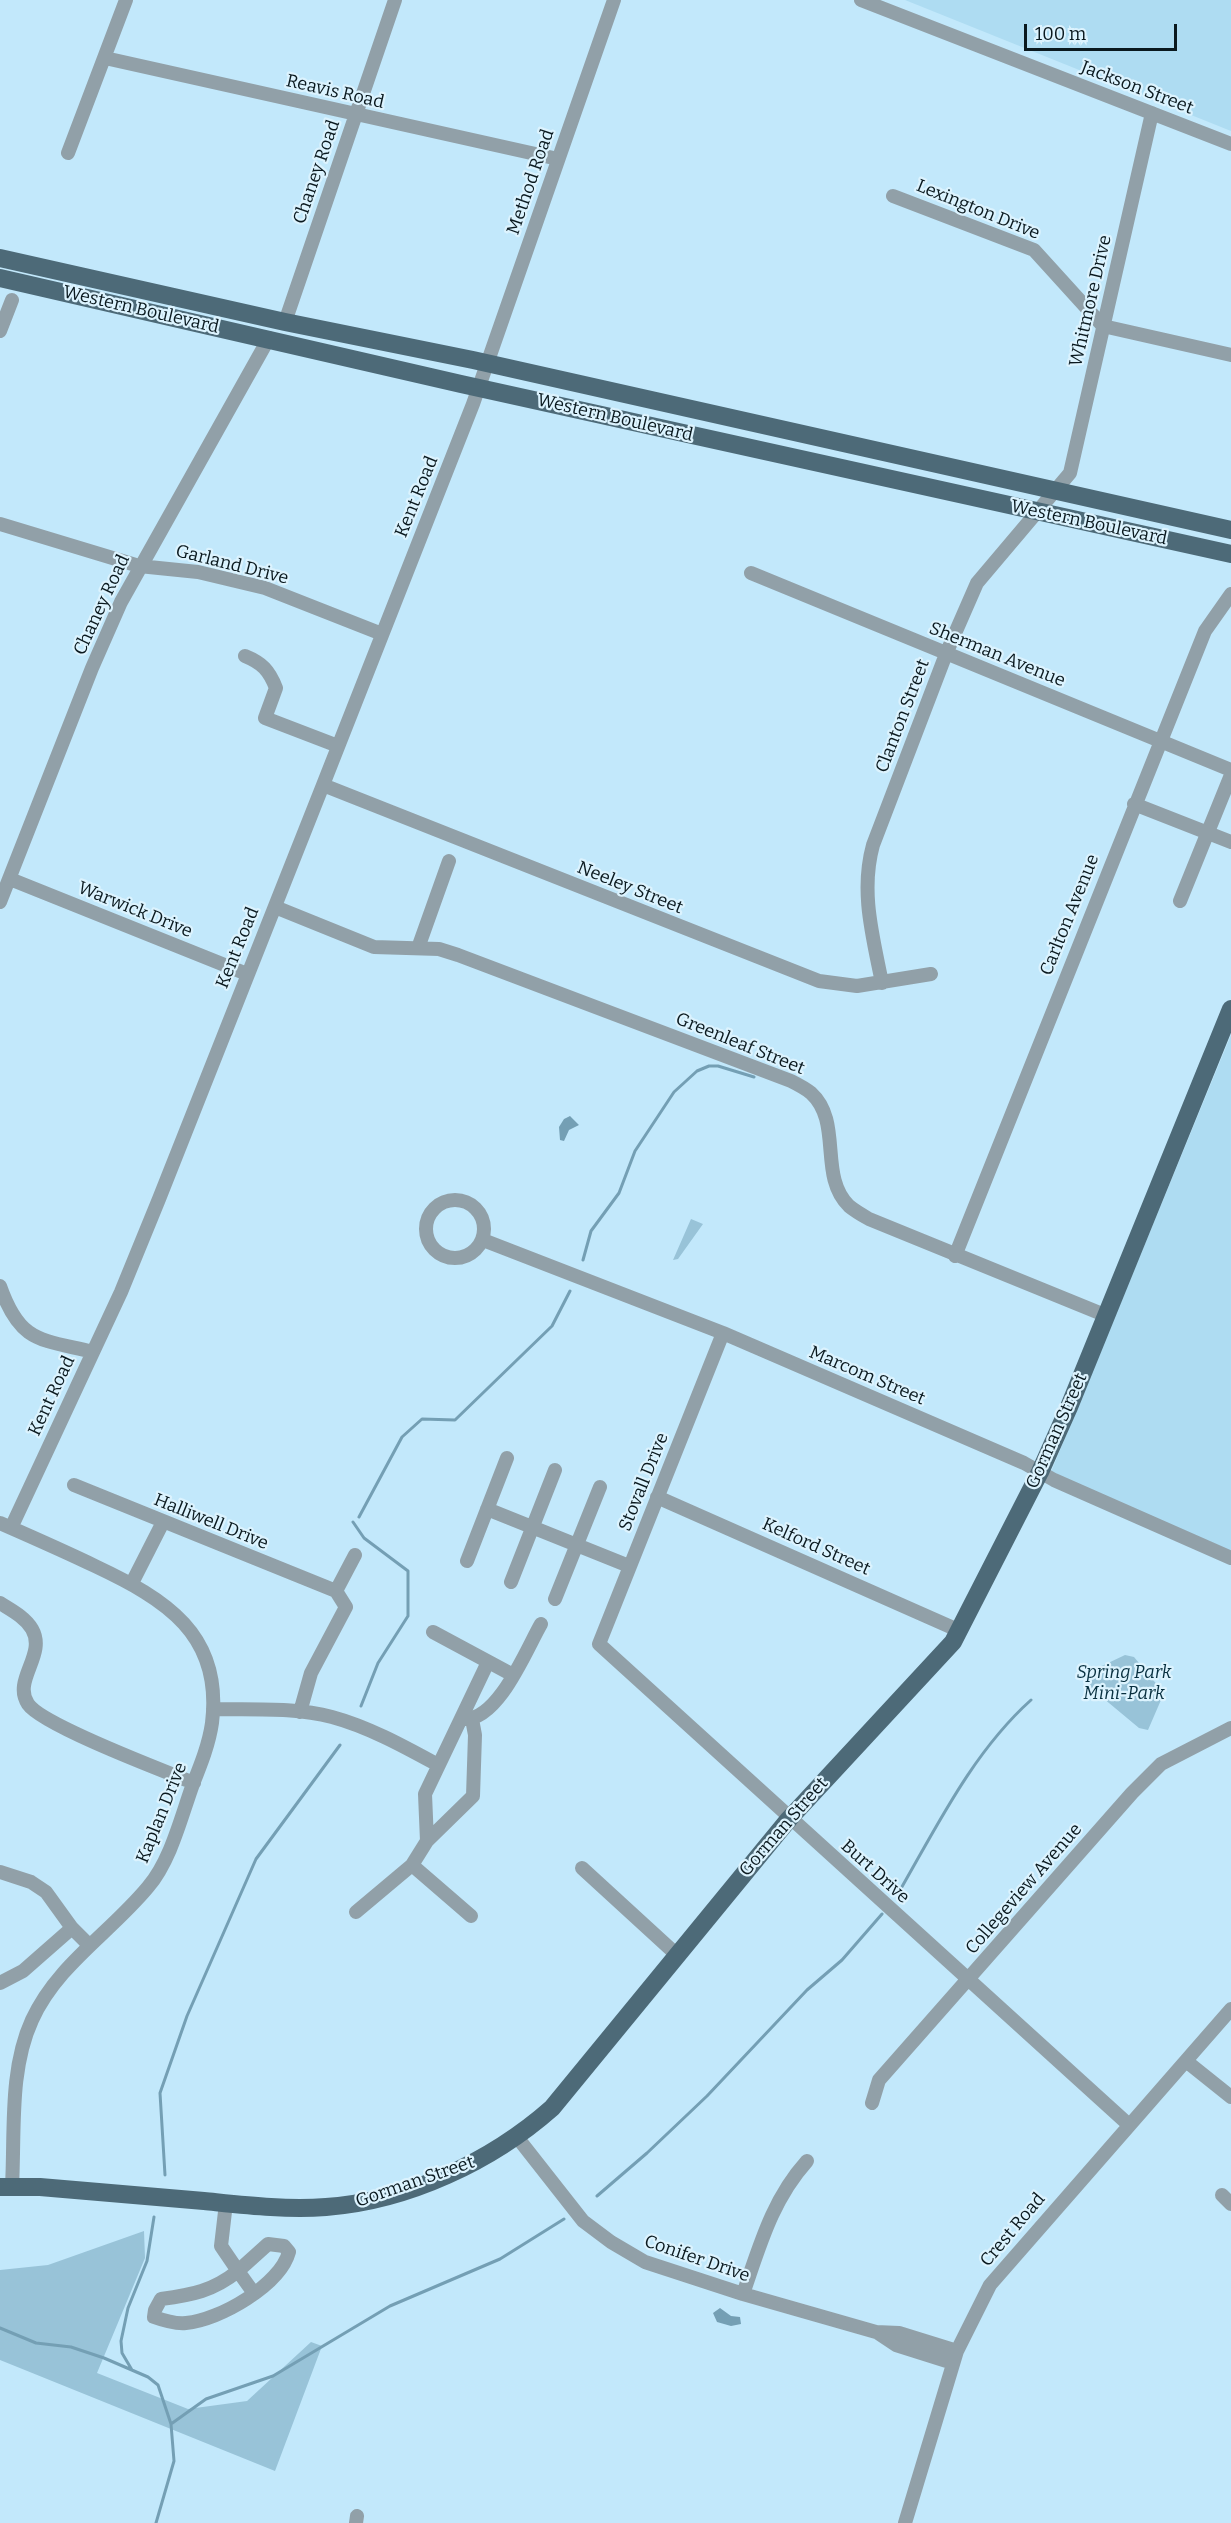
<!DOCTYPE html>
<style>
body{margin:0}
#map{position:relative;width:1231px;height:2523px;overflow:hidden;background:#c2e8fb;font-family:Bitter,serif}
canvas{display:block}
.scale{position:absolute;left:1024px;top:24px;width:153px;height:27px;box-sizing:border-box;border:3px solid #0a191f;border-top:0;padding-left:8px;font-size:18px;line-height:21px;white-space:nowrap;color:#0a191f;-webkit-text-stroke:4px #dcf3fe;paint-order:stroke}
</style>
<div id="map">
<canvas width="1231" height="2523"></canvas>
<div class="scale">100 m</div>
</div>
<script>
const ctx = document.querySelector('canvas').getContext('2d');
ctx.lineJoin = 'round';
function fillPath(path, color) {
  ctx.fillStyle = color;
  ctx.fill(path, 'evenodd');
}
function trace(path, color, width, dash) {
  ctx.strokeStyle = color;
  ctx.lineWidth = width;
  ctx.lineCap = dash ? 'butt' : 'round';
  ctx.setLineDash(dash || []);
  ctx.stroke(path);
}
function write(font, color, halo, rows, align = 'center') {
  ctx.font = font + ' Bitter,serif';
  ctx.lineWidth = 4.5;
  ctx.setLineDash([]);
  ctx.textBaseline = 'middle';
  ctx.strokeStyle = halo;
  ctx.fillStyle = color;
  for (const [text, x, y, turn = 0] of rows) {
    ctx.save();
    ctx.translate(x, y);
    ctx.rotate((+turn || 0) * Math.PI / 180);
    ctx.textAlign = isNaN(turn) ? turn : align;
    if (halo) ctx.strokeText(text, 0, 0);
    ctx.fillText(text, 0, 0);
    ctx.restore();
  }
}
const built = new Path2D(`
 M905,0H1231V131Z
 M1231,1035V1551L1051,1472Z`);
const green = new Path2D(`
 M691,1219L703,1224L678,1259L673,1260Z
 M1125,1655L1134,1657L1164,1693L1148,1730L1139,1728L1085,1683L1087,1673Z
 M144,2231L145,2258L97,2373L188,2409L247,2401L311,2342L322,2346L275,2471L0,2360V2270L48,2265Z`);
const water = new Path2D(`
 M570,1116L579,1125L569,1130L564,1141L560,1140L559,1127L564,1119Z
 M720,2308L731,2316L740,2317L741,2324L731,2326L717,2322L713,2313Z`);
const stream = new Path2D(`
 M583,1260L591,1231L619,1193L635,1151L674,1092L697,1071L709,1066H718L754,1077
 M359,1517L402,1437L422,1419L455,1420L552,1326L570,1291
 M353,1522L364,1538L408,1571V1616L378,1663L361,1706
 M899,1892C937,1826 973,1752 1031,1700
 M165,2175L160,2093L187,2016L256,1859L340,1745
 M597,2196L647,2153L707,2096L807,1990L842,1960L882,1914
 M0,2328L36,2343L71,2347L104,2358L148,2377L158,2385L171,2424L174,2461L156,2523
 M132,2370L122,2353L121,2341L128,2308L147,2261L154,2217
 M171,2424L206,2399L273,2376L390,2306L500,2259L564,2219`);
const minor = new Path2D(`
 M861,0L1231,144
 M105,58L558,159
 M68,153L126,0
 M893,196L1034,250L1103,326L1231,355
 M285,322L395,0
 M0,331L12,300
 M0,524L139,566L198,572L265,588L382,634
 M751,573L1231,770
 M245,656C262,663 269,670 276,688L265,718L338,746
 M323,785L819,981L857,986L931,974
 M1134,804L1231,842
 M10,879L247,974
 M1180,901L1231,775
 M0,902L92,668L121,602L269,338
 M275,907L374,947L439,949L458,955L791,1081C797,1084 805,1088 811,1093C843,1122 818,1176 849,1206C855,1211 862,1215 869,1219L1107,1316
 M418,948L449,861
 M882,983C873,937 860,892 873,845L946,654L977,583L1070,473L1152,113
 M426 1229a29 29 0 1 1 58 0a29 29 0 1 1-58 0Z
 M483,1240L723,1333L1024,1463L1054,1480L1231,1558
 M955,1256L1205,631L1231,594
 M0,1286C20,1343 40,1339 93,1352
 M723,1333L599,1644L1129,2125
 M74,1485L336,1591
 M657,1497L960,1631
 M487,1509L629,1566
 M0,1523C32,1537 64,1551 95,1566C165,1599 223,1634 212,1723C209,1744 201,1764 193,1784C181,1817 171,1860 148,1887C110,1933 57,1965 32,2020C9,2070 15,2132 12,2186
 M11,1528L121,1292L159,1199L323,785L473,404L614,0
 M467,1561L507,1458
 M511,1582L555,1470
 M132,1583L163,1522
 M555,1599L600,1487
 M0,1603C11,1610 25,1617 32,1629C47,1655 12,1680 28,1704C42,1725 164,1771 194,1783
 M433,1632L513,1675
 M213,1709C253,1710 294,1707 332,1717C369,1727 405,1747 438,1765
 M300,1712L311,1673L346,1607L336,1591L355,1555
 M465,1719C499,1719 526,1650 541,1624
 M427,1841L425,1794L488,1662
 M412,1865L471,1916
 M582,1868L677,1955
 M0,1872L31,1882L46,1892L72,1928L89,1945
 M356,1912L412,1865L427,1841L473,1796L475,1735L472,1719
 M0,1983L23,1971L72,1928
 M1186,2061L1231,2097
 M872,2103L879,2080L1132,1793L1161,1764L1231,1728
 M517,2137L583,2221L611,2242L645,2262L743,2294L876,2332L899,2333L957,2351
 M1222,2195L1231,2204
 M226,2203L221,2246L238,2271L268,2244L284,2246L289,2252C280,2285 220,2320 186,2323C175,2324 165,2321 154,2317L155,2310L161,2299C192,2295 213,2291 238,2271L253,2292
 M743,2294C760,2245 772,2200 807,2161
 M878,2333L896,2345L953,2363
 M356,2523L357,2516
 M905,2523L957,2351L990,2285L1231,2009`);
const major = new Path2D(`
 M0,258L285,322L473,360L1231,530
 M0,278L461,384L1231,554
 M0,2187H40C95,2192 149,2196 204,2201C244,2205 285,2210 326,2207C408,2201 492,2161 552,2108L789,1819L953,1642L1040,1472L1069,1407L1231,1009`);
const streetNames = [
 ["Jackson Street",1137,88,21],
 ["Reavis Road",335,92,13],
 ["Chaney Road",317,172,-71],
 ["Method Road",531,182,-71],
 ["Lexington Drive",978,210,22],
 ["Whitmore Drive",1091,301,-77],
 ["Western Boulevard",141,310,13],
 ["Western Boulevard",615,418,13],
 ["Kent Road",417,497,-68],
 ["Western Boulevard",1089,523,12],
 ["Garland Drive",232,565,14],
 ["Chaney Road",102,605,-65],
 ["Sherman Avenue",997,655,22],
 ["Clanton Street",903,716,-69],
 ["Neeley Street",630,888,22],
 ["Warwick Drive",135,910,22],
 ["Carlton Avenue",1070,915,-68],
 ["Kent Road",238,948,-68],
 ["Greenleaf Street",740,1044,22],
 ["Marcom Street",867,1376,23],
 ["Kent Road",52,1396,-65],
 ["Gorman Street",1057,1431,-66],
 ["Stovall Drive",644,1482,-68],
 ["Halliwell Drive",211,1522,22],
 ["Kelford Street",816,1547,24],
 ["Kaplan Drive",162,1813,-68],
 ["Gorman Street",784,1827,-49],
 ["Burt Drive",875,1872,42],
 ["Collegeview Avenue",1024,1889,-49],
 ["Gorman Street",415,2182,-19],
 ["Crest Road",1013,2230,-50],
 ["Conifer Drive",697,2259,19]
];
const parkNames = [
 ["Spring Park",1124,1673],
 ["Mini-Park",1124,1694]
];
fillPath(built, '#aedcf2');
fillPath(green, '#98c3d8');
fillPath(water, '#749fb4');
trace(stream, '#749fb4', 3);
trace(minor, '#91a0a8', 14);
trace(major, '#4d6a78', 18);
write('18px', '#0a191f', '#dcf3fe', streetNames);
write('italic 18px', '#072f3f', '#dcf3fe', parkNames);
</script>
